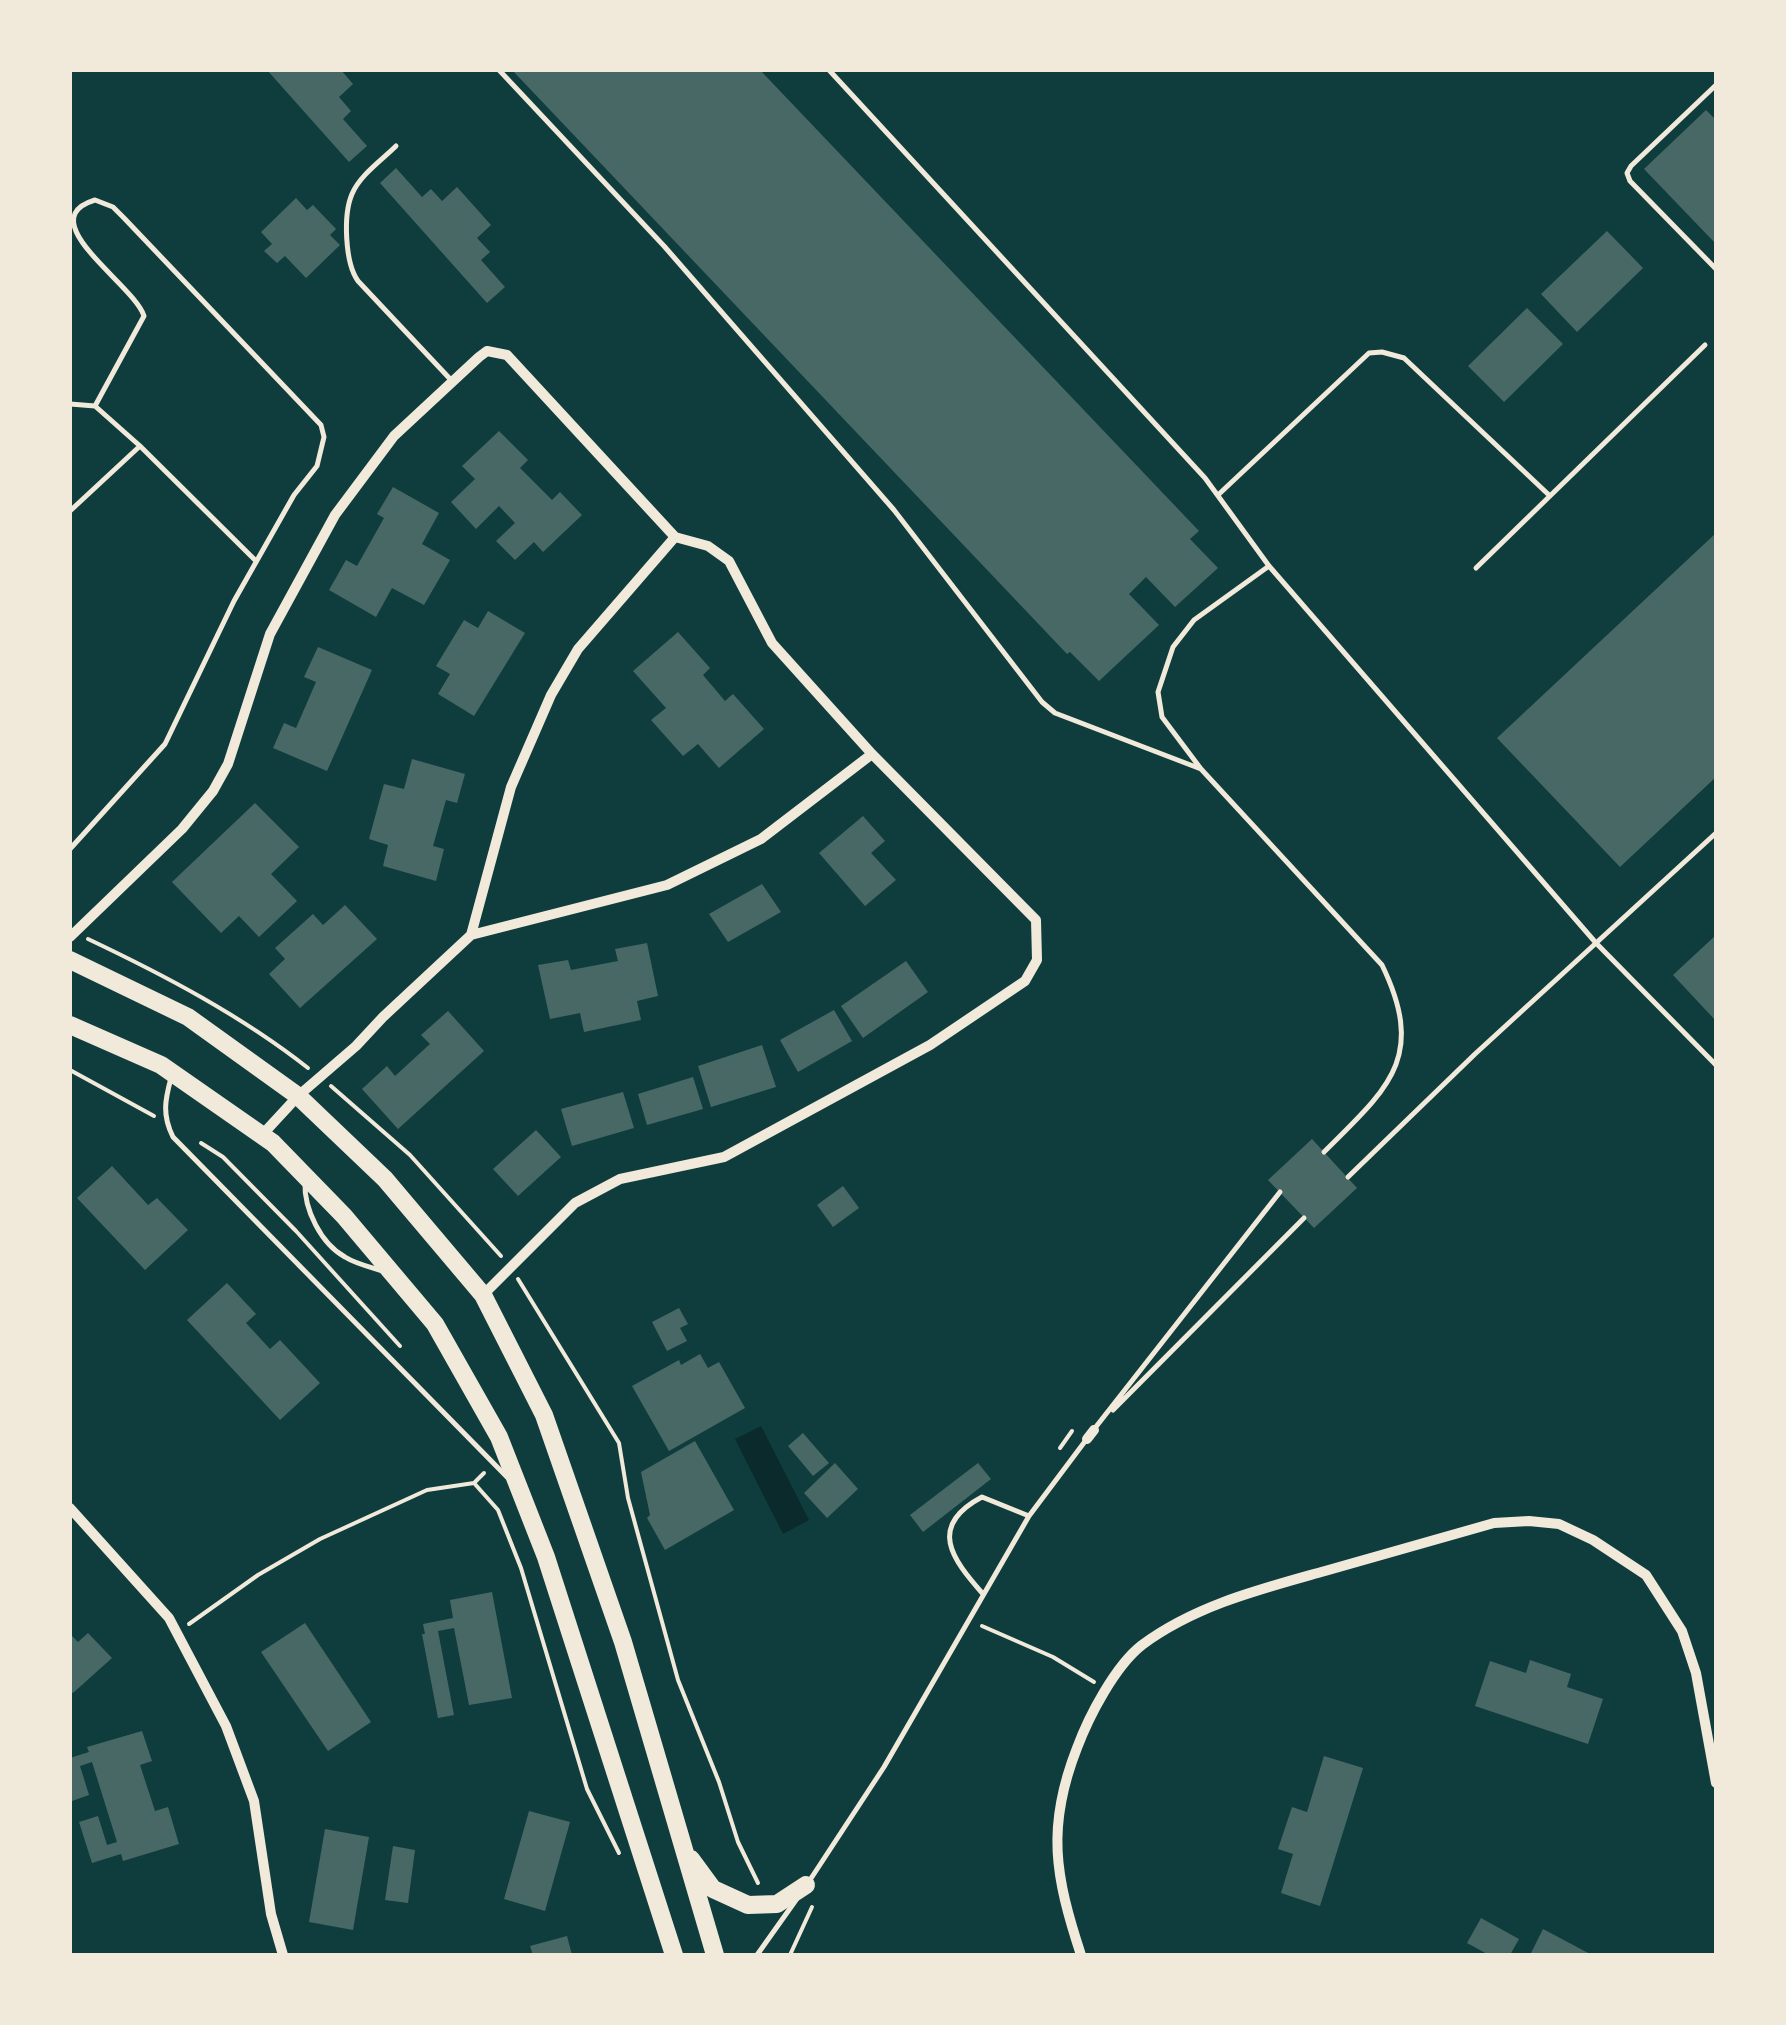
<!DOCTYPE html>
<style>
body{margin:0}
#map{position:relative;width:1786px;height:2025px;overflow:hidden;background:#0f3d3e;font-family:Jost,sans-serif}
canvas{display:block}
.frame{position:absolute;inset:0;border:72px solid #f1e9da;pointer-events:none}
</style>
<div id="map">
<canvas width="1786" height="2025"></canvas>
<div class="frame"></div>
</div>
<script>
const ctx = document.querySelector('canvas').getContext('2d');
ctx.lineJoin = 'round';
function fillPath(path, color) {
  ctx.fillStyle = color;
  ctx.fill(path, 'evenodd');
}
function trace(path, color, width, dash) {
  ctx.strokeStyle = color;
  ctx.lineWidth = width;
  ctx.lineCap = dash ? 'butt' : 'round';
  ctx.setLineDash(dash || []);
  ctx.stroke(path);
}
const water = new Path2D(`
 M761,1426L809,1520L783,1534L735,1439Z`);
const building = new Path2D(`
 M267,70H341L353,84L339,97L351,111L343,119L367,146L349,162Z
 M512,70H760L1199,531L1190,539L1218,568L1175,607L1146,577L1129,594L1159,625L1099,681L1070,652L1067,654Z
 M1706,110L1716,120V244L1644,169Z
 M396,168L422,197L431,189L442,201L457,187L491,225L477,238L490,252L481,260L505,287L487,303L380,183Z
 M296,198L307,210L313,205L336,229L330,235L340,245L306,278L285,256L277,263L264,251L272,244L261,232Z
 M1607,231L1643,268L1577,332L1541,294Z
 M1527,308L1563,344L1504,402L1468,366Z
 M499,431L528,460L520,468L552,500L560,492L582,515L543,552L534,542L515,560L496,541L515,523L499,506L476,529L451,502L475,479L462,466Z
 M393,487L439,513L422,544L450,560L424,605L392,588L376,617L329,590L346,560L357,566L384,518L377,514Z
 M1716,533V777L1620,867L1497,738Z
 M488,611L525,633L474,716L438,694L450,674L436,666L464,620L478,628Z
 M678,632L710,668L703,675L725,701L733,694L764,729L719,768L698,744L683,756L651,720L666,708L633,671Z
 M318,647L372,670L327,771L273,748L284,723L296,728L316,682L304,677Z
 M412,759L465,774L457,803L446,800L433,846L444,849L436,881L383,866L388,845L369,839L384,784L404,789Z
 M255,803L299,847L271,874L297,901L259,937L239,916L221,933L172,882Z
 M863,816L885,841L871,853L896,880L865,906L819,853Z
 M762,884L781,912L728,942L709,914Z
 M345,905L377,939L300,1008L269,974L285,959L275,948L313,914L323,925Z
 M1716,935V1021L1673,975Z
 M647,943L658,996L637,1001L641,1020L584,1032L580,1013L550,1019L538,965L568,960L571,970L618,961L615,949Z
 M906,961L928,992L863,1038L841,1006Z
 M834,1010L852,1041L798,1072L780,1040Z
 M448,1011L484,1051L398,1129L362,1089L387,1066L395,1076L430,1044L421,1035Z
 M762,1045L776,1087L711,1107L698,1066Z
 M693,1077L703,1109L647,1125L638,1094Z
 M623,1092L634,1128L572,1146L561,1109Z
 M536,1130L561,1157L518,1196L493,1169Z
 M1312,1139L1357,1188L1314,1228L1268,1180Z
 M112,1166L148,1205L157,1198L188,1230L145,1270L77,1198Z
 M843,1186L859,1208L833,1227L817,1205Z
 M227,1283L256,1314L246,1323L270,1349L280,1340L320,1383L280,1420L187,1320Z
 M679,1308L688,1324L680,1328L687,1341L667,1351L652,1322Z
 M700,1354L708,1368L719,1362L745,1408L669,1451L632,1386L679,1360L681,1365Z
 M803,1433L829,1463L813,1476L788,1446Z
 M695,1441L734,1510L665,1550L647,1518L650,1515L641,1472Z
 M835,1463L858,1489L827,1518L804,1493Z
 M978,1463L991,1479L923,1532L910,1515Z
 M492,1592L512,1698L469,1705L454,1628L438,1631L454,1715L438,1718L422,1634H425L423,1624L453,1618L450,1600Z
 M305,1623L371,1722L328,1751L261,1652Z
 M88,1633L112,1658L73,1693L70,1690V1634L78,1642Z
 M1530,1660L1571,1674L1567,1687L1603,1699L1588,1744L1475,1706L1490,1661L1526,1673Z
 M142,1731L152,1761L140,1765L155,1811L168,1807L179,1844L123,1861L121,1854L92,1863L79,1822L98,1816L107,1845L117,1842L92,1762L80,1766L89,1795L72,1801L70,1758L89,1752L87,1747Z
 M1324,1756L1363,1768L1320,1906L1281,1893L1293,1854L1278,1849L1292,1807L1307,1812Z
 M529,1811L570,1822L545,1911L504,1899Z
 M325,1829L369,1837L353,1930L309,1922Z
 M393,1846L415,1850L408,1903L385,1900Z
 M1481,1918L1519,1939L1510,1955H1489L1467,1943Z
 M1543,1929L1592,1955H1530Z
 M567,1936L572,1955H533L530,1946Z`);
const path = new Path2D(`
 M88,939C164,975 242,1016 308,1068
 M70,1070L154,1116
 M331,1086L410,1155L501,1256
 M201,1143L223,1157L296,1231L400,1346
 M518,1279L619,1443L628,1498L678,1680L719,1782L738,1842L758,1883
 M1060,1448L1072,1431
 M474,1483L498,1510L521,1568L587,1789L619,1853
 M189,1624L258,1575L320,1539L427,1490L474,1483L484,1473
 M982,1626L1053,1657L1094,1682
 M790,1955L812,1907`);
const service = new Path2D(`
 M499,70L664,246L894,510L1042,702L1055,713L1201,769
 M829,70L1205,478L1269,566L1596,943L1716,1065
 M1716,85L1631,166L1627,173L1630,181L1716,269
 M396,146C382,160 360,175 352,194C343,215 345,263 358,281L452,381
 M70,404L95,406L140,446L256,561
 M1218,495L1369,353L1382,352L1404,358L1550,496
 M70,511L140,446
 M1269,566L1194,620L1173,647L1158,692L1162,717L1201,769L1382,965C1427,1058 1388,1088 1324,1152
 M1476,568L1705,345
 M70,849L165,744L234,601L294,495L317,466L324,437L321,425L124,218L113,207L95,200C29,220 135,285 144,316L95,406
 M171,1078C165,1100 162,1115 173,1137L507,1477
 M1348,1177L1475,1054L1716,833
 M305,1183C304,1209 321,1244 345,1257C356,1264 370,1267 383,1271
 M1113,1410L1304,1218
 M1095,1428L1280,1192
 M983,1594C952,1559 927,1526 982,1497L1029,1516
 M808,1883L884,1767L1029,1516L1086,1440
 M757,1955L796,1900`);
const minor = new Path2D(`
 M471,935L667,885L761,839L872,754
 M70,937L182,829L213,791L228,764L270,634L335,515L394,436L479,357L487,351L507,355L675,537L708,546L729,561L772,643L872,754L1036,920L1037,960L1025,981L930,1045L724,1157L620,1179L575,1203L483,1295
 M262,1135L298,1096L356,1046L383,1017L471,935L511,787L551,695L578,649L675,537
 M1087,1439L1094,1430
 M70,1508L169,1618L226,1726L254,1801L271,1914L283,1955
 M1081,1955C1055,1876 1046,1827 1077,1748C1089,1716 1115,1666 1142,1645C1196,1605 1261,1589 1325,1571C1381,1555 1437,1539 1494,1523L1529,1521L1559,1524L1593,1540L1646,1575L1682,1631L1696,1673L1716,1783`);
const primary = new Path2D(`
 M70,960L188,1017L298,1096L385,1179L483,1295L544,1415L623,1642L715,1955
 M70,1025L161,1065L273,1143L344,1216L435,1324L499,1437L546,1557L674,1955
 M691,1859L713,1889L748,1905L777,1904L806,1885`);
fillPath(water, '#0a2a2b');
fillPath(building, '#486865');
trace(path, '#f1e9da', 4);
trace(service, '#f1e9da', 5);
trace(minor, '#f1e9da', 10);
trace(primary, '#f1e9da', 18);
</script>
